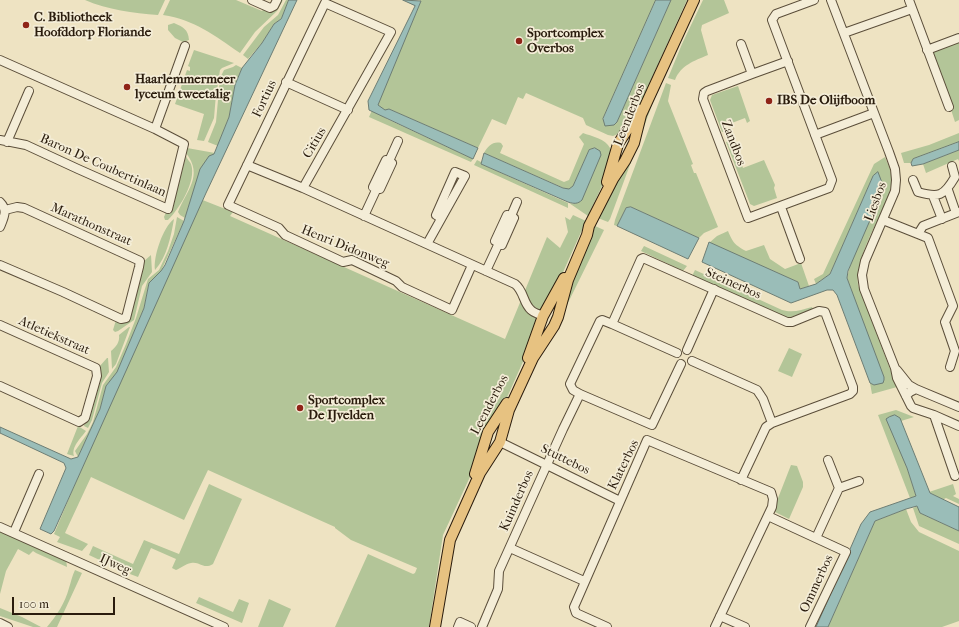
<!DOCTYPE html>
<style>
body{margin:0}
#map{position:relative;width:959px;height:627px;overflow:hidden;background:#eee3c2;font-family:"IM FELL French Canon",serif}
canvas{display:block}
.scale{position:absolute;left:12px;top:597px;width:103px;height:18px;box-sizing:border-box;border:2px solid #2a1c0d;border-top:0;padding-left:5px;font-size:12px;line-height:14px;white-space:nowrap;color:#2a1c0d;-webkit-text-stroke:3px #f4edd7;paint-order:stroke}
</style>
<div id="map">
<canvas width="959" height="627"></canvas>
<div class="scale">100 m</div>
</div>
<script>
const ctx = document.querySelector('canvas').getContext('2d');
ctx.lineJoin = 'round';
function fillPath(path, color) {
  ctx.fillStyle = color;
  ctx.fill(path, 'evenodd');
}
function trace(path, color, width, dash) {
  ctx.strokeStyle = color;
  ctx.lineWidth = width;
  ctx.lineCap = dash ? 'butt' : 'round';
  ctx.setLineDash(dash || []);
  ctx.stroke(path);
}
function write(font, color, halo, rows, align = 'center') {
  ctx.font = font + ' "IM FELL French Canon",serif';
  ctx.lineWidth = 3.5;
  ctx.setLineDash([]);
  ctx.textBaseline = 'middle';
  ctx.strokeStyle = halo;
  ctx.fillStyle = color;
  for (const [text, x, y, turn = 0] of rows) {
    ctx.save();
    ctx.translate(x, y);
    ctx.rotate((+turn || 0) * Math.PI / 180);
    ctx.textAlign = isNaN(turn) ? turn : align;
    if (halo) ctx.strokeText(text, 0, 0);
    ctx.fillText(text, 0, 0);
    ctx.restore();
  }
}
const green = new Path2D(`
 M85,0H165L158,15C133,13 108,10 85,0Z
 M170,0H236L262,11C266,6 276,0 283,0L277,11L255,32L240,53C214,35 195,20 163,15Z
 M286,0H289L281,19L274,24L262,43L248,59L243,55L264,27L278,15Z
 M419,0H656L603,119L614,125L617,122L671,0H687L635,115L618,134L613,136L608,135L586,125L583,118L526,93L523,99L518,97L506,125L492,119L478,148L389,109L383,116L387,119L473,159L471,162L369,117L421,1Z
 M703,0H724L729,13L702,25L701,30L708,55C694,61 681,65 675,80L668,78L682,44Z
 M174,23C183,27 188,29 189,40L183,42L175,38L168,30V25Z
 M958,42H959V120L955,122L932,51Z
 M194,50L234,63L222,68L220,70L217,90L214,88L212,92L216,94L214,118L204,141L197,140L204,114L175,104L187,70L190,71V67L188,66Z
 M236,65L242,68L235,85L229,117L218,146L208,142L216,122L220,78L224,70L233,67Z
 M666,83L671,85L668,101L693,164L691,165L694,173H696L718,227L704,233L699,238L631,207L626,208L617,226L614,225L615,220Z
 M659,86L610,219L608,222L598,218L629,158Z
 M738,86L750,121L747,123L745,118L724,126L726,131L722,132L710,100L712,95Z
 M583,133C591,136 606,139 610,148C617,162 594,201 588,216L569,203L574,204L595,148L589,150L573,186L570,189H566L484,153C488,146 493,141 501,143L503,146L500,153L564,182L569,180L584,144L579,137Z
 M959,133V142L913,159L911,163H904L901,153L929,145Z
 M732,140L743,168L764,160L775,185L774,188L777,198L754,206L750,204L726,142Z
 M187,148L215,153L189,206L185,218L180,215L178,212C186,191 204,176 186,153Z
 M959,150V161L958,159L926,173L923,164Z
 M186,156C187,159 190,162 191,164C197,181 179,209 168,220H165L164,217L166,212L172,210Z
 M885,157C887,162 890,168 891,174C893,185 888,197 884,207C874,228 855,262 858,285L897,387L872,394L870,383L874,385L860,315L847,278L873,176L830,274L816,284L814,279L823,274L874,164Z
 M477,160L481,162V164L568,203V208L474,165Z
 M200,199L233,212L230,216L505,339L547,237L560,248L568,232L565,217L570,220L573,215L586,221L509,393L443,535L429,627H335L368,554L413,574L415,573L417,568L351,540L335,528V527L208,470L184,520L91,477L65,533L88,544L82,551L57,542L60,537L54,534L115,389Z
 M177,217L184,221L161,271L149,283L144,308L117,373L106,386L100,409L78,457L75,451L87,434L93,422L103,385L116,367L126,344L136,318L148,279L159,270L168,251L174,234Z
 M174,219C171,236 167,257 155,270C153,257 163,227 174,219Z
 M595,226L604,230L560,319L567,288Z
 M728,231C733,243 735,245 746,251L764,245L770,259L785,269L801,263L809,286L800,289L798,282L709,243L717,236Z
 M644,246L687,266L683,271L641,251Z
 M151,255L152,272L142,286L134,320L118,331L115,332L113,330L116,320L123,322L143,262Z
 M695,270L782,310C793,313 801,310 812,307L813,309L788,318L692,276Z
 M129,327H130L116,364L112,369L111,351C116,347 120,342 119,335Z
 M789,348L802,354L792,377L778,371Z
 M107,358H108L109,372L102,383L92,420L88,428L84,426L99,367Z
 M896,410L914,417L901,421L900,418L907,468L916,496L910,498L878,415Z
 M78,426L86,431C81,438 71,447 74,456L67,454Z
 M791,465L797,466L803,482V487L789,519L773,511Z
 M209,484L242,499L213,564C203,570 200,561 191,563C185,564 181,568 176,570L172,568L176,559L151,548L138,577L130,574L132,569L127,567L125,572L89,555L93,546L133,564L144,540L179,554Z
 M953,484L956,494L953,496L959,499V504L946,498L942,500L929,492Z
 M918,506L920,513L959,531V544L919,526L913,508Z
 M906,509L911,522L919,532L959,551V621L942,627H828L875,521Z
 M0,529L66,559L67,567L36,553L33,551L29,555L18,549L6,571L0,594Z
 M75,570L82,573L57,627H47C57,615 65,603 69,588C71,582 72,576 75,570Z
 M199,597L233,612L239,599L249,603L242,623L196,603Z
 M269,599L291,609L283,627H258Z
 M0,608L22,617L41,627H33L0,616Z`);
const water = new Path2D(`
 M289,0H297L206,193L54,531L51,534L40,529L66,468L64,463L0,433V427L71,459L78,457L100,409L106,386L117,372L144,308L149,283L161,271L165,265L184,221L200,169L209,156L214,154L229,117L235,85L242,68L262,43L274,24L281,19Z
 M403,0L421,1L378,105L385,110L389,109L478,148L473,159L369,110L368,101L415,6Z
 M656,0H671L617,122L614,125L605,126L603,119Z
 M959,142V150L923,164L912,166L911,163L913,159Z
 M595,148L600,151L601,155L582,200C578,204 574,204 568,202L481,164L484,153L563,188L569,189L573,186L589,150Z
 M878,172L884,188L848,271L847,278L884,377V380L883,383L874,385L870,383L837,295L833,290H827L791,303L702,262L709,242L798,282L800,289L816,284L830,274L873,176Z
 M631,207L699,238L688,259L617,226L626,208Z
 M895,415L900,418L930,493L959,507V531L920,513L917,506L906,509L875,521L828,627H816L861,524L870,512L916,496L907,468L886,419L889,417Z`);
const minor = new Path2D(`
 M252,0L270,8L274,6L277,0
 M831,0L889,152L895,169L896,180L895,191L865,261L862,275L864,289L895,368L897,378L911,406L913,408L934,415L959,426
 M909,0L949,107
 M844,33L912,9
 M741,44L752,74L788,61
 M927,50L959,38
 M0,60L155,129L184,144L168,209L78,169L26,145L0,140
 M752,74L707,91L704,93L703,99L748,218L829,188L832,180L772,20L776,14L814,0
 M286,82L348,110
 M155,129L185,46
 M815,135L874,113
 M7,142L29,91
 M247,165L303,188L515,284C524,291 523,303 531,310C534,313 539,314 543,316
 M913,180L918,192C939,198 944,196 955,177L952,166
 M303,188L391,32L325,3L228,205L279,228L285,235L343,262L352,260L396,281L402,287L452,310L472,265
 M377,188L380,189L392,163L389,161
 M948,190L956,213
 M933,196L942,219
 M0,202C8,210 4,217 0,227
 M781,207L800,259
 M364,216L377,188L373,187L386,160L389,161L398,141
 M883,220L928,238L953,306L945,322L955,351L950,367
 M918,234L923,226L959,212
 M499,243L502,245L514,218L511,216
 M427,244L465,176L455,172L436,215L441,218
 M0,265L63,292L121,319L126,318L139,267L140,261L24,208L17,207L5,210
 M486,271L499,243L495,241L507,215L511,216L517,202
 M612,324L641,259L643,258L787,322H792L819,311L825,312L853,387V391L850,394L772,423L766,427L741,480
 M0,325L96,368L97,376L85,418L79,422L0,386
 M687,350L714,289
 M677,353L612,324L602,320L600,321L570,384L573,390L580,394L652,425L681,364
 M692,361L757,390L763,399L772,423
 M897,370L909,385L916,389
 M906,396L910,392L916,389L959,407
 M934,415L955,476
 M500,442L620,501
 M828,460L839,488L859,481
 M768,516L846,552L810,627
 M0,527L224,627
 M14,532L39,474
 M816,538L839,488
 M510,548L584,581
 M720,616L745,627
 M0,623L8,627
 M458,627L460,622L471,627
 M482,627L498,589L499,571L563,429L580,394
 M607,627L576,613L574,607L647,440L771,492L773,499L772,507L715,627`);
const major = new Path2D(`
 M607,182L618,144L640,110
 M528,358L543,316L564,278
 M475,474L488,432L507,403
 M435,627L450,540L480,473L500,442L509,410L533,358L554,326L558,317L568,280L587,235L589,226L613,179L625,161L634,143L641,115L694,0`);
const markers = [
 [26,25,4,"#8f2418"],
 [519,41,4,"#8f2418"],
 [127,87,4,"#8f2418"],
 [769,101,4,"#8f2418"],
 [300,408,4,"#8f2418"]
];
const poiNames = [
 ["C. Bibliotheek",34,18],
 ["Hoofddorp Floriande",34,33],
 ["Sportcomplex",527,34],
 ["Overbos",527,49],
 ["Haarlemmermeer",135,80],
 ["lyceum tweetalig",135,95],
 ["IBS De Olijfboom",777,101],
 ["Sportcomplex",308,401],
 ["De IJvelden",308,416]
];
const streetNames = [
 ["Fortius",265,99,-65],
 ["Leenderbos",630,115,-69],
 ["Citius",315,143,-60],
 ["Zandbos",733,143,69],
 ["Baron De Coubertinlaan",103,166,24],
 ["Liesbos",876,202,-70],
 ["Marathonstraat",91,225,24],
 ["Henri Didonweg",345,247,22],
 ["Steinerbos",733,284,24],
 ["Atletiekstraat",54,336,24],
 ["Leenderbos",490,405,-62],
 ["Stuttebos",565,460,26],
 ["Klaterbos",624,465,-64],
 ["Kuinderbos",517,501,-66],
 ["IJweg",115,565,24],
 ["Ommerbos",817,584,-65]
];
fillPath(green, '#b3c598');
fillPath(water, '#9abdb8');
trace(water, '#6d7d74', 1);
trace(minor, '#5b4e3a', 10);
trace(major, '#2a1c0d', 12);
trace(minor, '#f4edd7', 8);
trace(major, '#e7c281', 10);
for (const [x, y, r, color] of markers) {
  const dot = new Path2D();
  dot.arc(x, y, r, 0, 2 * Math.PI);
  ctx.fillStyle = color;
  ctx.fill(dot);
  trace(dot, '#f4edd7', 1.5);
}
write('bold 13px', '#2a1c0d', '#f4edd7', poiNames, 'left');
write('13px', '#2a1c0d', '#f4edd7', streetNames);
</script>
